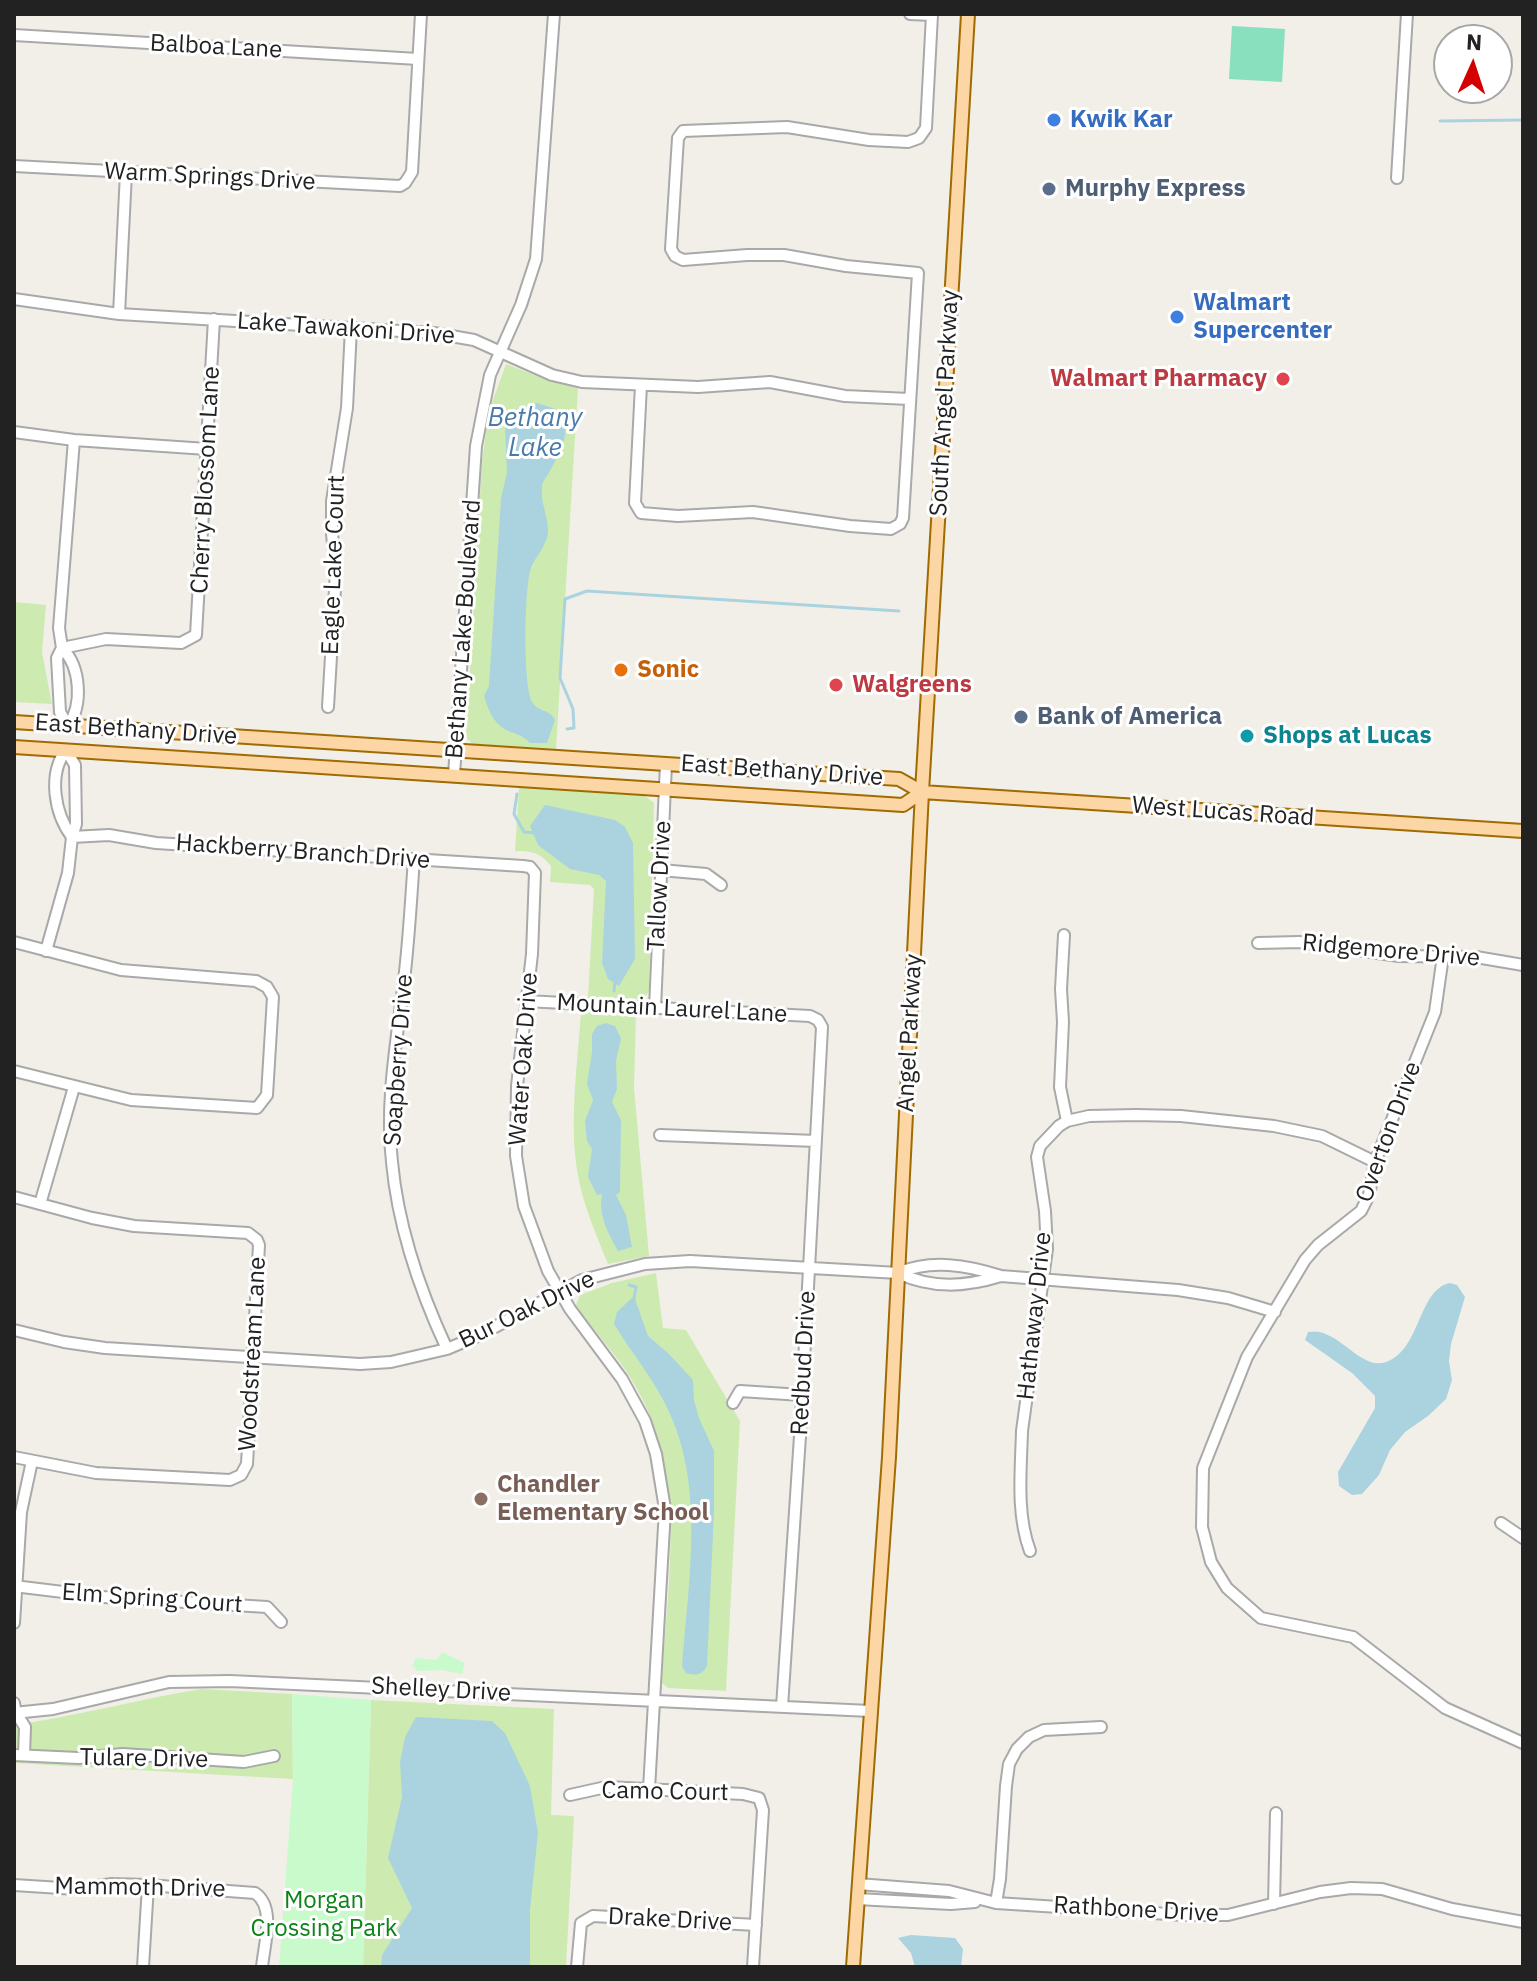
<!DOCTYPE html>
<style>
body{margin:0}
#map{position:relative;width:1537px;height:1981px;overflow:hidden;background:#f2efe9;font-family:"IBM Plex Sans",sans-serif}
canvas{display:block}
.frame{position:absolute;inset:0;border:16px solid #222;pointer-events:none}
.north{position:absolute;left:1433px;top:24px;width:80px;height:80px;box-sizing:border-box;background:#fff;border:2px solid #a7a7a7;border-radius:50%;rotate:3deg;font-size:22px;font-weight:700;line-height:32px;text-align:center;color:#222}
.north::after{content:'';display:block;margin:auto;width:28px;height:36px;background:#d40000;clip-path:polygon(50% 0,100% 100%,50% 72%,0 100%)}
</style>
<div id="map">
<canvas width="1537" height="1981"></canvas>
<div class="frame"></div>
<div class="north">N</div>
</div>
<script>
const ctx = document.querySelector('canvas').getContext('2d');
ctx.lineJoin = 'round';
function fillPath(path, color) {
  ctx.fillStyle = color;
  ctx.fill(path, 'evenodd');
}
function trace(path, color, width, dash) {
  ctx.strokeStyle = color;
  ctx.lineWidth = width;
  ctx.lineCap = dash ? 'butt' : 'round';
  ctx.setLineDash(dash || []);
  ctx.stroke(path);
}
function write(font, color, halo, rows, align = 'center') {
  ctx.font = font + ' "IBM Plex Sans",sans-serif';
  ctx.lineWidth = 6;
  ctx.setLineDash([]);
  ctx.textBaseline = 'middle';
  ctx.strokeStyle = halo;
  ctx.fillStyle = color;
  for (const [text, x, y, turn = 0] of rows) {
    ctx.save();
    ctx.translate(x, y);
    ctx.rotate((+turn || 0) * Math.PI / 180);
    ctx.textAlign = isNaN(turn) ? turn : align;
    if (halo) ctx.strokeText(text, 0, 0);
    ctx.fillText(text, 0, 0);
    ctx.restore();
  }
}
const grass = new Path2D(`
 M506,364L549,381L578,388L556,749L473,744L466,738L482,461L489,411Z
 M14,602L46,605L42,652L52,704L14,702Z
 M519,787L645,796L654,803L649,991L644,999L588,997L594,889L590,885L550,882L551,866C539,852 532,851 515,851Z
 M581,1010L636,1013L634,1088L649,1256L608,1264C596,1234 582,1203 577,1170C569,1119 578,1062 581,1010Z
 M656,1273L663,1328L686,1330L740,1421L726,1691L668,1688L662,1683C667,1584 688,1479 637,1389C621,1359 595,1333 576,1305L580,1295L612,1283Z
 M202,1689L292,1694L293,1779L14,1763V1725C77,1716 139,1699 202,1689Z
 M371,1700L554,1709L551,1815L574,1816L566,1967H363Z`);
const park = new Path2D(`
 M442,1652L465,1663L462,1674L441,1670L418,1671L412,1666L416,1658L437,1660Z
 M292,1694L371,1700L363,1967H279L293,1779Z`);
const pitch = new Path2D(`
 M1232,26L1285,29L1282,82L1229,79Z`);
const water = new Path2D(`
 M537,403L559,410C573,431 561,450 550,471C547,476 542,482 542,487C540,501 548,516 548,530C548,545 536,555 531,568C524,588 523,684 532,702C538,712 550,709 555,720L547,743H530C523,735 515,734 506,730C493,723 488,709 484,696L489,686L501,498L507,473L505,426L514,410Z
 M545,805L615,820L625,827L633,843L635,959L619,986L608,979L602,963L606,881L599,875L570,869L538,845L530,826Z
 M606,1023L615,1026L621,1038L616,1061L617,1089L612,1102L621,1120L620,1192L616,1195L626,1215L632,1247L618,1251C608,1233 598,1215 602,1194L597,1195L588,1177L592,1149L587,1141L585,1121L593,1100L587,1084L592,1052V1034L597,1026Z
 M1450,1283L1457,1285L1465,1297L1451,1344L1449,1361L1452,1380L1446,1399L1428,1416L1405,1432L1390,1450L1379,1475L1362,1494L1352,1495L1339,1486L1338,1472L1375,1408V1396L1352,1373L1305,1340L1308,1332C1338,1326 1359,1371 1386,1362C1421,1350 1418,1289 1450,1283Z
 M634,1296L648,1336L669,1354L693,1380L694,1400L699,1418L714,1451V1511L707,1666C702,1675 696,1676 686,1673L682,1666C688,1585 705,1488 669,1412C655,1380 632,1354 614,1324L617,1312Z
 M416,1717L492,1721L505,1733L530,1786L538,1833L530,1910V1967H381L382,1955L412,1908L388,1858L402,1797L400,1762L405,1737Z
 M911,1935L955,1938L963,1949L961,1967H915L911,1953L898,1938Z`);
const stream = new Path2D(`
 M1440,121L1523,120
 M567,729L574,728L573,709L560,678L565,599L587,591L899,611
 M517,794L514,814L524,832L536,833
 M614,991L615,982
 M629,1285L636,1287L634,1299`);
const minor = new Path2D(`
 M14,35L418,59
 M14,166L400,186L405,183L412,172L421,14
 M1397,178L1407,14
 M14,299L119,314L434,333L474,340L552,375L582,382L698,387L770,382L845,396L909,399
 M119,314L126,173
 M641,385L635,503L641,513L678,516L753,512L850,526L891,529L900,524L903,518L918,273L846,266L784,255H747L683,260L675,256L671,249L678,138L683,131L787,127L869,140L908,142L919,138L926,128L932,15L910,14
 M14,432L74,440L207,449
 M62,648L106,639L181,643L196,635L214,319
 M62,648C81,667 83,705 68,726L60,712L57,658L62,648L59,628L74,440
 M328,707L336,572L332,534V501L347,408L351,328
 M454,775L476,446L490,375L521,305L536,259L554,14
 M72,837L109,835L156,843L523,866L530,867L535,873L532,954L517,1086L516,1156L524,1206L548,1271L570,1309L622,1379L645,1421L656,1454L665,1509L649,1789
 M414,859C411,899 409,940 404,980C397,1040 385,1102 392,1162C398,1227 420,1291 447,1349
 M661,870L706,874L721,885
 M1064,935L1061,989L1063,1022L1060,1087L1067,1121
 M14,942L121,970L256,981L267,987L273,997L267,1095L257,1108L131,1100L14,1071
 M1258,943L1299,942L1399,956L1476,957L1523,965
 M46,951L68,873L72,837L76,824L75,765L66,750C48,774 54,813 72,837
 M1443,956L1435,1012L1375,1162L1369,1195L1361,1211L1318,1245L1305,1260L1247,1357L1203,1468L1202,1527L1211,1562L1227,1588L1261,1618L1353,1637L1445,1708L1523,1743
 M526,1001L810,1016L818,1020L822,1027L800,1436L782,1707
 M655,1008L666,764
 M660,1135L816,1141
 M14,1197L92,1218L134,1226L248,1233L257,1240L259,1245L247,1464L241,1475L230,1480L96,1473L14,1457
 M40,1204L74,1087
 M1001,1276L1178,1290L1228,1298L1275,1312
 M14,1330L64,1342L105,1348L360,1364L391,1362L447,1349L480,1335L582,1280L645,1264L690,1261L898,1273C932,1289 965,1287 1001,1276C967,1265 931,1259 898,1273
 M733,1403L740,1391L802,1395
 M1501,1523L1523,1538
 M1030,1551C1016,1514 1021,1470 1022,1431L1047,1249L1045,1211L1037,1157L1040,1146L1059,1126L1067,1121L1089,1116L1136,1115L1181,1116L1274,1126L1322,1136L1375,1162
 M14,1586L104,1597L267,1607L281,1622
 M14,1623L21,1512L32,1461
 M14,1703L16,1713L25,1727L24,1755
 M14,1713L53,1709L169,1682L230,1681L870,1711
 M14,1755L78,1758L123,1754L244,1762L274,1756
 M570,1795L606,1787L743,1794L759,1798L763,1810L753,1967
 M858,1884L949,1891L996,1903L1184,1915H1228L1320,1892L1351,1888L1382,1889L1452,1909L1523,1922
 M14,1885L76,1889L112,1884L148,1885L255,1893C276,1907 264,1945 262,1967
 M857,1899L951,1904L975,1902
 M996,1903L1000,1879L1006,1786L1009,1764L1017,1749L1029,1737L1044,1730L1101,1727
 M1274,1904L1276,1813
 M143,1967L148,1885
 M577,1967L581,1923L593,1916L756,1925`);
const major = new Path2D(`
 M14,722L899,779L922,792L1523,831
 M14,747L903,805L922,792
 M853,1967L889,1457L922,792L968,14`);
const markers = [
 [1054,120,8,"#3f7fe0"],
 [1049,189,8,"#5c6f8a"],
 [1177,317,8,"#3f7fe0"],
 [1283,379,8,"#e0444e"],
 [621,670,8,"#e8710a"],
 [836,685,8,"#e0444e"],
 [1021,717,8,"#5c6f8a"],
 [1247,736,8,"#0f9aa8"],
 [481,1499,8,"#8d6e63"]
];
const streetNames = [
 ["Balboa Lane",216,47,3],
 ["Warm Springs Drive",210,177,3],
 ["Lake Tawakoni Drive",346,329,4],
 ["South Angel Parkway",945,403,-87],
 ["Cherry Blossom Lane",206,480,-87],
 ["Eagle Lake Court",334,565,-88],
 ["Bethany Lake Boulevard",464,629,-86],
 ["East Bethany Drive",136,730,4],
 ["East Bethany Drive",782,771,4],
 ["West Lucas Road",1223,812,4],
 ["Hackberry Branch Drive",303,852,4],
 ["Tallow Drive",660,886,-87],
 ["Ridgemore Drive",1391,951,5],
 ["Mountain Laurel Lane",672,1009,3],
 ["Angel Parkway",910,1033,-87],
 ["Water Oak Drive",524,1059,-86],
 ["Soapberry Drive",399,1060,-86],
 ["Overton Drive",1389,1132,-70],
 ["Bur Oak Drive",527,1310,-26],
 ["Hathaway Drive",1035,1316,-84],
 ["Woodstream Lane",253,1354,-87],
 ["Redbud Drive",804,1363,-87],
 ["Elm Spring Court",152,1599,4],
 ["Shelley Drive",441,1690,3],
 ["Tulare Drive",144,1759,1],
 ["Camo Court",665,1792,1],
 ["Mammoth Drive",140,1888,1],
 ["Rathbone Drive",1136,1910,3],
 ["Drake Drive",670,1920,3]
];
const shopNames = [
 ["Kwik Kar",1070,120],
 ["Walmart",1193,303],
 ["Supercenter",1193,331]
];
const serviceNames = [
 ["Murphy Express",1065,189],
 ["Bank of America",1037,717]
];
const healthNames = [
 ["Walmart Pharmacy",1267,379],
 ["Walgreens",852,685,"left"]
];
const foodNames = [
 ["Sonic",637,670]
];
const cultureNames = [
 ["Shops at Lucas",1263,736]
];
const educationNames = [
 ["Chandler",497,1485],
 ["Elementary School",497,1513]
];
const parkNames = [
 ["Morgan",324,1901],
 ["Crossing Park",324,1929]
];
const waterNames = [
 ["Bethany",535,418],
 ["Lake",535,448]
];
fillPath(grass, '#cdebb0');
fillPath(park, '#c8facc');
fillPath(pitch, '#88e0be');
fillPath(water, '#aad3df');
trace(stream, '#aad3df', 3);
trace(minor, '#a9a9a9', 14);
trace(major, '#a06b00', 16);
trace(minor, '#fff', 10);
trace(major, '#fcd6a4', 12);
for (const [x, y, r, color] of markers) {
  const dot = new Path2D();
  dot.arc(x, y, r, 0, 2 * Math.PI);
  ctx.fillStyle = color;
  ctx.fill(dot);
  trace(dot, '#fff', 3);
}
write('24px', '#222', '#fff', streetNames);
write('bold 24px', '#366cbe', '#fff', shopNames, 'left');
write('bold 24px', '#4e5e75', '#fff', serviceNames, 'left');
write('bold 24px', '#be3a42', '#fff', healthNames, 'right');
write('bold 24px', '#c56008', '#fff', foodNames, 'left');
write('bold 24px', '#0d838f', '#fff', cultureNames, 'left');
write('bold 24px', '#785e54', '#fff', educationNames, 'left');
write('24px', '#0c8416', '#fff', parkNames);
write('italic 26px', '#4a7aab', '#fff', waterNames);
</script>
